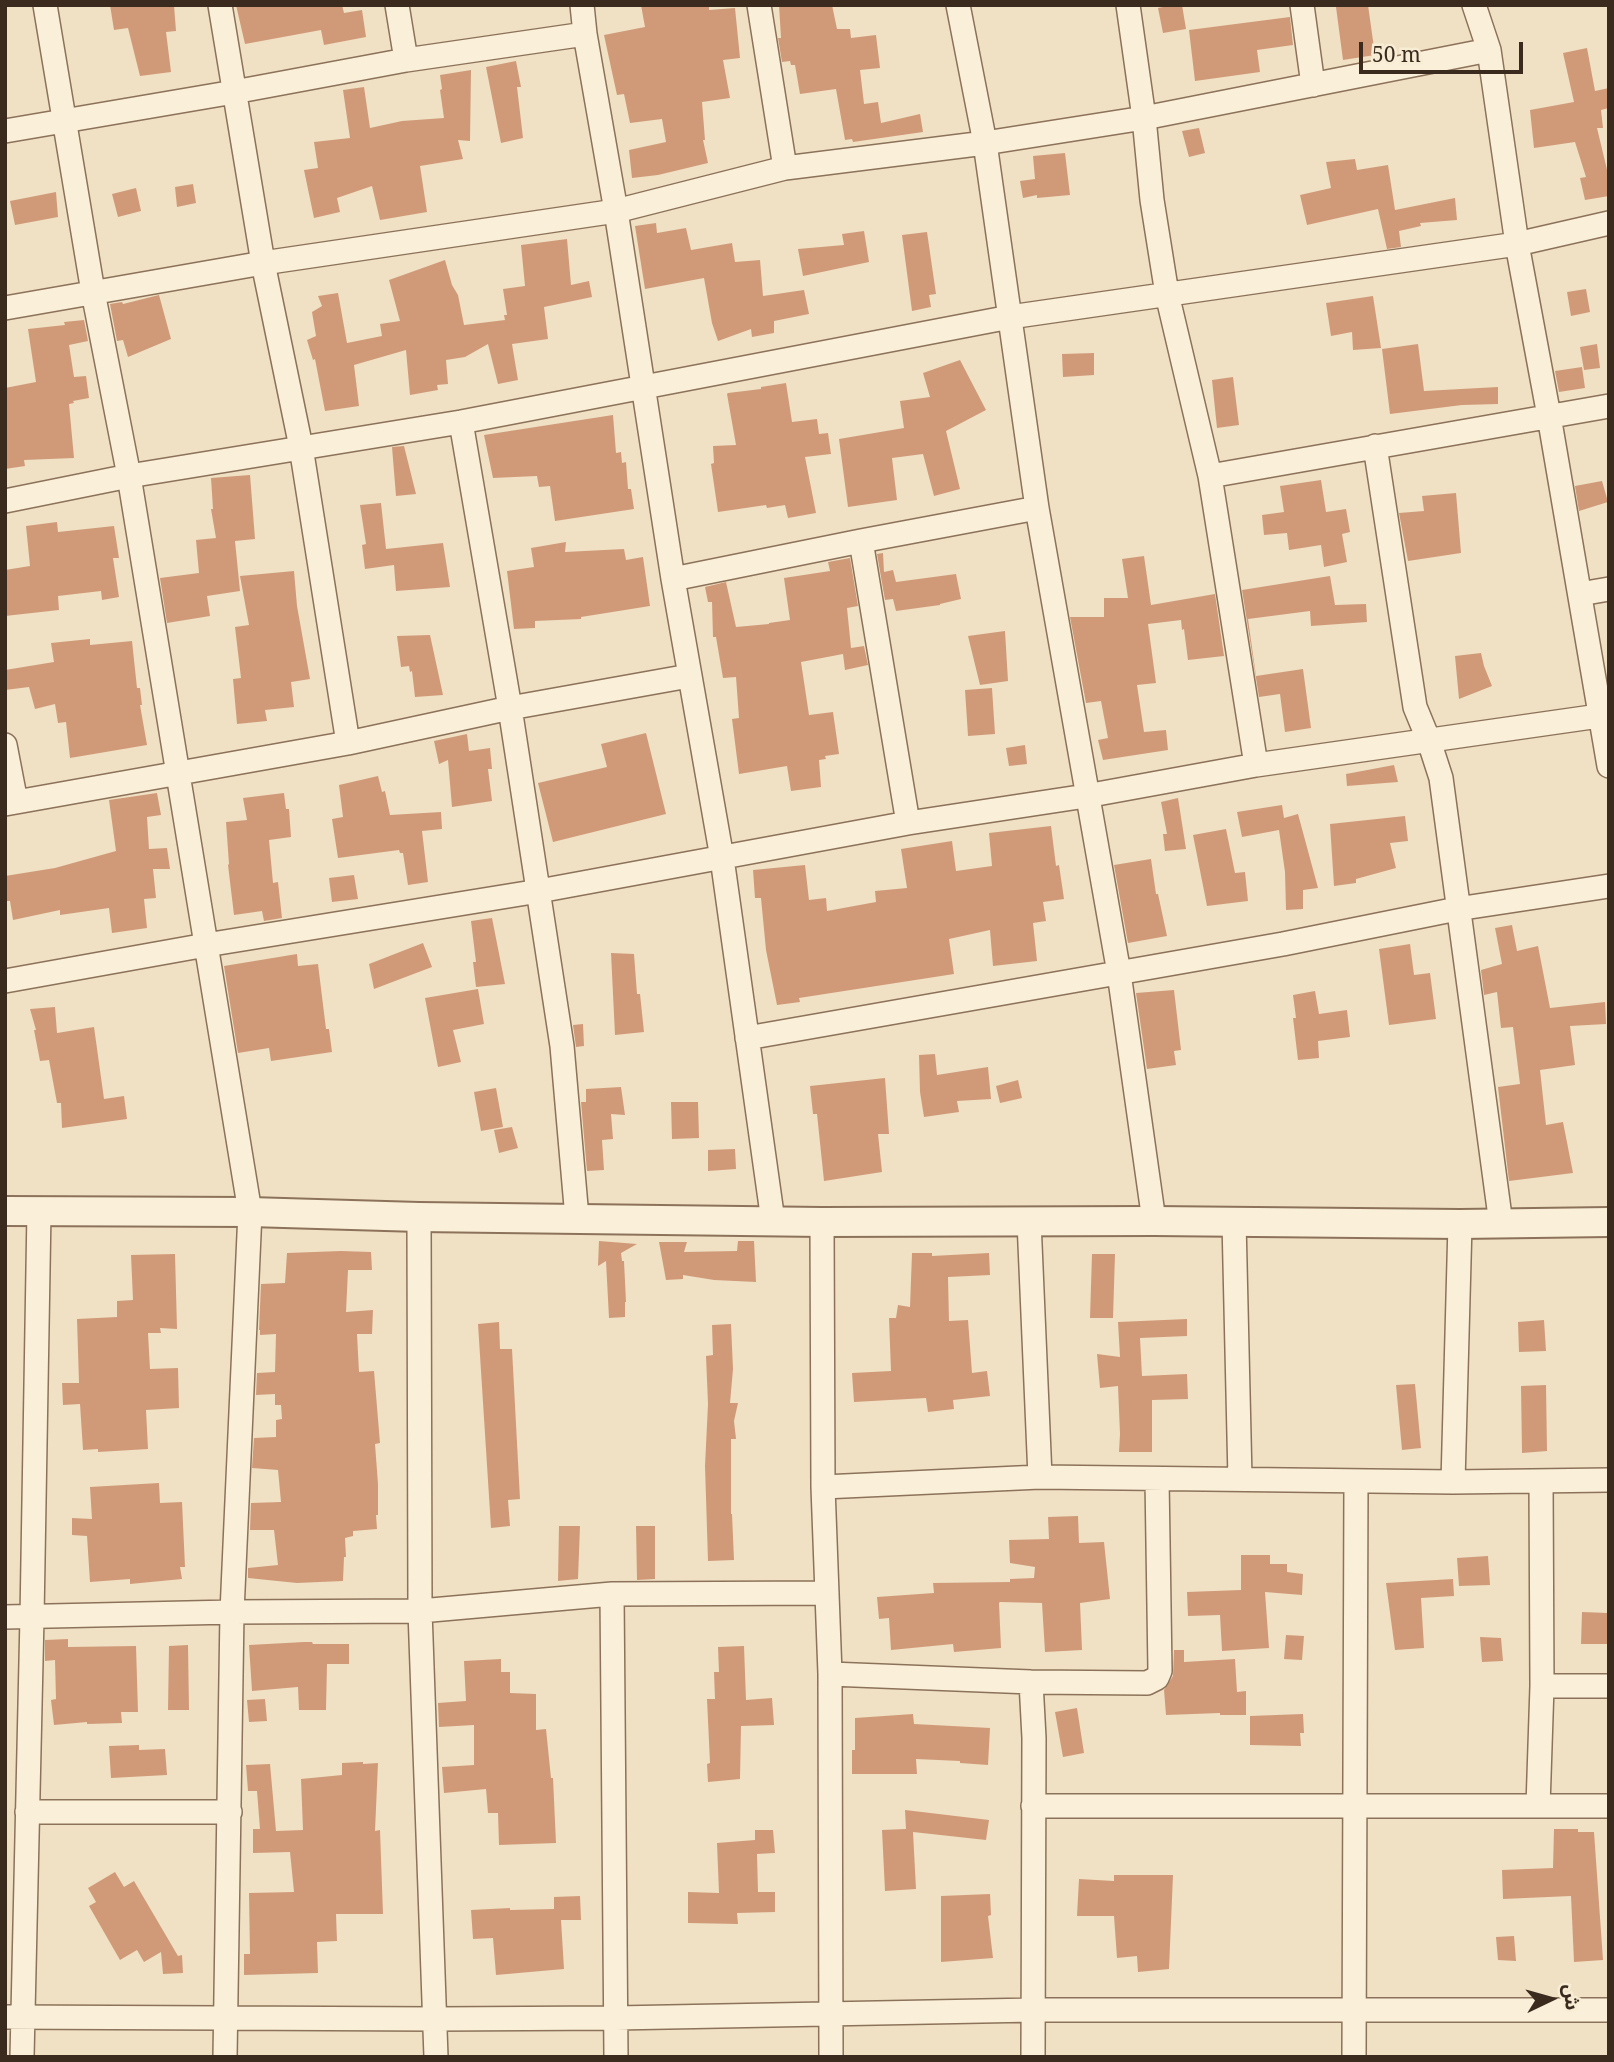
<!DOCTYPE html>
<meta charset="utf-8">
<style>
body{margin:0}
#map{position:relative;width:1614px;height:2062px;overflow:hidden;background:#f0e1c4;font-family:"Noto Serif","Noto Sans Arabic",serif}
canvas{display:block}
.frame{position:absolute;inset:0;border:7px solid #3b2b1e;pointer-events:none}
.north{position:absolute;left:1516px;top:1964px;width:70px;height:70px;-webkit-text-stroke:5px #f7ecd4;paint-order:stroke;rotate:85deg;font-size:19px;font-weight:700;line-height:28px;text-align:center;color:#3b2b1e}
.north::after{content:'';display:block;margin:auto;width:24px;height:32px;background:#3b2b1e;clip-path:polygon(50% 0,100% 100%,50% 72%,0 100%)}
.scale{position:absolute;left:1359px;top:42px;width:164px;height:32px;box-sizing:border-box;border:4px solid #3b2b1e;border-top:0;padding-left:9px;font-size:21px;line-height:24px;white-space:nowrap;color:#3b2b1e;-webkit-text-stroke:5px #f7ecd4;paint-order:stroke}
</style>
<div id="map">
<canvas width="1614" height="2062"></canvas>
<div class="frame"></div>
<div class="north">ش</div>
<div class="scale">50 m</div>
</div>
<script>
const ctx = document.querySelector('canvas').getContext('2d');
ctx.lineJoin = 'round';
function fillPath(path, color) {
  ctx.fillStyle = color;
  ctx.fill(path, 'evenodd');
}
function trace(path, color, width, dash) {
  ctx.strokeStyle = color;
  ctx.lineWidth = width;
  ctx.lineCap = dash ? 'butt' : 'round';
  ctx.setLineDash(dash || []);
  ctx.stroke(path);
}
const building = new Path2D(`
 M110,5H174L176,31L166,32L171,72L140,76L128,28L114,30Z
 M236,5H342L344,13L362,10L366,37L324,45L321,30L245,44Z
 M641,5H709V10L735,8L740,58L723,60L730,98L702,102L705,140H703L708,163L658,175L632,178L629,150L666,142L662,119L630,123L624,94L617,95L604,35L645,27Z
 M779,5H832L837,29H850L851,38L876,35L880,68L860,70L864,104L878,102L881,123L920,114L923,132L853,142L852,139L845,140L836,89L800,94L795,65H791L790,61L782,62L778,38H781Z
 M1173,5H1182L1186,29L1163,33L1158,8Z
 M1346,5H1368L1375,55L1343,60L1336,7Z
 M1290,17L1293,45L1257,50L1260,72L1195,81L1189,30Z
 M1587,48L1595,91L1609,88V108L1601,110L1603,128H1597L1609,178V196L1585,200L1580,178L1586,177L1575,142L1534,148L1530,110L1574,102L1563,53Z
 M516,61L521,87H517L523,138L501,143L486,67Z
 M471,70L470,141L458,140L463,159L420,166L427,212L380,220L372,186L337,198L340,212L314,218L304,170L318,168L314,142L350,138L343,90L364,87L370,128L402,121L444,118L440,90L442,89L440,75Z
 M1199,128L1205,153L1189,157L1182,131Z
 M1065,153L1070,195L1037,198V195L1023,198L1020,181L1035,179L1033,156Z
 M1355,159L1357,170L1388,165L1395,210L1455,198L1457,220L1420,223L1421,226L1399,231L1401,247L1387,249L1378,209L1307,225L1300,195L1331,188L1326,162Z
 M193,184L196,203L177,207L175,187Z
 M136,188L141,211L118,217L112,194Z
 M56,192L58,217L15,225L10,201Z
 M656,223L657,233L686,228L691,250L732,243L735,262L760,260L763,296L804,290L809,314L774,321V333L752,337L751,329L718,341L712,323L704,278L645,289L635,226Z
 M864,231L869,262L803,276L798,249L844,245L842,234Z
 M927,232L936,294L929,295L931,307L912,311L902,235Z
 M567,239L571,285L589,281L592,297L544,307L548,339L512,344L518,380L498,384L488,344L465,357L446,360L448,384L437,385L438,390L410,395L406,350L354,365L359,406L325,411L315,359L313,360L307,340L316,336L312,312L322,306L318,296L338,293L347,343L382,336L380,324L400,321L389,280L445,260L452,285L458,295L464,325L505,320L504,315H507L503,289L525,286L521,245Z
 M1586,289L1590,312L1571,316L1567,292Z
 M159,295L171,339L128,357L123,340L117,341L110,304L122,302L123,304Z
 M1373,296L1381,348L1353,350L1352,332L1331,336L1326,303Z
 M84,320L88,341L69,345L74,377L86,376L89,398L73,401L74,403L69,404L74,458L24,460L25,466L5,469V388L36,382L28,329L65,325L64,322Z
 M1418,344L1424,391L1498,387V404L1462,405L1390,414L1382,349Z
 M1597,344L1600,368L1584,370L1580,347Z
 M1094,353V375L1063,377L1062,354Z
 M960,360L986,410L946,431L960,489L934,496L923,454L892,458L897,500L848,507L839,439L904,428L900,401L930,397L923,373Z
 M1582,367L1585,388L1559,392L1555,371Z
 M1233,377L1239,425L1217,428L1212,380Z
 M786,383L792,422L817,419L819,434L828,433L831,454L805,457L816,513L788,518L785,505L767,508L766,505L718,512L711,464L714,463L713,446L736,445L727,394L728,393L761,389V387Z
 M613,415L616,453L621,452L622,463L626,462L628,489H631L634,509L555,521L550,486L539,487L537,476L493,478L484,435Z
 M404,446L416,494L396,496L392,447Z
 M250,475L255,539L235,541L240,591L207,596L210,616L167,623L160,578L199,573L196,540L216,538L211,509H213L211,478Z
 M1321,480L1326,512L1346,509L1350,532L1342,534L1347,562L1324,567L1321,545L1289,550L1287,533L1264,535L1262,515L1284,512L1280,486Z
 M1602,481L1608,502L1579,511L1575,486Z
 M1456,493L1461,553L1408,561L1399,513L1424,511L1422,496Z
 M381,503L386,549L443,543L450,587L396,591L394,565L365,569L362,545L366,544L360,505Z
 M57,522L58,532L114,526L119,558H113L119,597L102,600L101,591L58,596L59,610L5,616V570L30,566L26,526Z
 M566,542L565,552L624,549L626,560L643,557L650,606L581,617V619L535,621V628L514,629L507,571L534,567L531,548Z
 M883,553L884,572L893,570L896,582L956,574L961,599L940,604V605L896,611L893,599L885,600L877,554Z
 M1144,556L1151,605L1215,594L1224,656L1188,660L1184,629L1182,630L1181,620L1148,624L1156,683L1137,685L1144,732L1166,730L1168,750L1103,760L1098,740L1108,738L1101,701L1086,703L1070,617H1104V598H1128L1122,559Z
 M850,558L858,606L847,608L851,648L864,646L868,665L845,670L843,654L801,662L809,715L833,712L839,754L825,756L826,759L819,760L821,787L791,791L787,766L739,774L732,719L739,718L736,677L723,678L716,637H713L712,602H708L705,587L726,582L736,627L769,624V623L790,620L784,578L830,571L828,562Z
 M294,571L297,606L310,679L291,682L294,707L265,710L267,721L237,724L233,679L241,678L235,627L249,625L240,576Z
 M1330,576L1335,605L1366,604L1367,622L1311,626L1310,611L1248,619L1256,676L1303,669L1311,728L1285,732L1280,694L1259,697L1242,590Z
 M1005,631L1008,681L980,685L968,636Z
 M430,635L443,695L415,697L412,671L410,672L409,666L401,667L397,636Z
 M90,639V645L132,641L137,688H140L142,705H140L147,745L70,758L66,722L58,723L55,704L35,709L29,687L5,690V670L54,662L51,643Z
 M1481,653L1484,666L1492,686L1459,699L1455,656Z
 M992,688L995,734L968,736L965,690Z
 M646,733L666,814L553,842L538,783L607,767L601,744Z
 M467,734L469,751L490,748L492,769H488L492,801L452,807L448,760L439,764L434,741Z
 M1025,745L1027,764L1009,766L1006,748Z
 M1394,765L1398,782L1347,786L1346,774Z
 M378,776L382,792L385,791L390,815L441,812L442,829L422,831L428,882L408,885L403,853H400L399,850L338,858L332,819L343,817L339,785Z
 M157,793L161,815L147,817L149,849L167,848L170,869H153L156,898L144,899L147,928L112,933L109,908L60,915V910L13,920L10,901H5V876L55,868L116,851L109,800Z
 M284,793L286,809H289L291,837L269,840L273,883L278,882L282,918L264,921L262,911L234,915L228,865L229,864L226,822L247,820L243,798Z
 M1178,798L1186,849L1165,851L1163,834H1167L1161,802Z
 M1282,805L1284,818L1298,814L1318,888L1303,890V909L1286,910L1285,872L1279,830L1242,837L1237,812Z
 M1405,816L1408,841L1390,843L1396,868L1356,879V883L1334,886L1330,824Z
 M1051,826L1056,866L1059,865L1064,899L1043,902L1046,921L1033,923L1037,961L993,966L990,930L949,939L954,974L799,998L800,1002L777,1005L766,950L761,898H755L753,870L805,865L809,900L826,898L827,911L876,902L875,891L907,888L901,849L952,841L956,871L992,866L989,833Z
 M1226,829L1235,873L1245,872L1248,901L1207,906L1193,835Z
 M1151,859L1156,894H1158L1167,936L1128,943L1114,865Z
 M354,875L358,899L332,902L329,878Z
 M492,918L505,984L476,987L473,962H476L471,921Z
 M1512,925L1517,951L1538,946L1550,1008L1605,1002L1606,1024L1570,1026L1575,1065L1540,1070L1546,1125L1563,1122L1573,1173L1509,1181L1498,1087L1520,1084L1513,1027L1501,1028L1497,992L1484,995L1481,970L1502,964L1495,928Z
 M423,943L432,967L374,989L369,964Z
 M1410,944L1414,975L1430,973L1436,1019L1389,1025L1379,949Z
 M611,953L634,954L637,994H640L644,1032L615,1035Z
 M297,954L298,966L318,964L326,1029H329L332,1052L271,1061L269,1048L238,1053L224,966Z
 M478,989L484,1024L453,1030L461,1062L438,1067L425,998Z
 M1174,990L1181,1050L1174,1051L1176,1065L1147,1069L1136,993Z
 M1315,991L1319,1014L1347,1010L1350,1037L1318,1041L1319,1058L1298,1060L1293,1018H1296L1293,995Z
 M55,1007L57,1033L94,1027L104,1099L124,1096L127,1119L62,1128L61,1103H57L49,1060L40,1061L34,1030H36L30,1009Z
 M583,1024L584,1046L576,1047L573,1025Z
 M935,1054L937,1075L988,1067L991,1099L957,1101L959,1112L924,1117L920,1092L919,1055Z
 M885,1078L889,1134H878L882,1172L824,1181L817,1114H813L810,1086Z
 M1018,1080L1022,1098L1000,1103L996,1086Z
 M621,1087L625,1115L611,1114L613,1139L602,1140L604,1170L587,1171L581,1102H586V1089Z
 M496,1088L503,1127L481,1131L474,1092Z
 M671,1102H698L699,1138L672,1139Z
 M512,1127L518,1148L499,1153L494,1130Z
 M735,1149L736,1169L708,1171V1150Z
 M599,1241L637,1244L621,1253L622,1261H624L626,1302H625V1317L609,1318L606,1261L598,1266Z
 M738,1241H754L756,1282L714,1280L683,1275V1279L666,1280L659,1242H687L684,1252L737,1251Z
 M341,1251L371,1252L372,1270H348L346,1312L373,1310L372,1334H357L359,1372L374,1371L380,1443L375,1444L378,1484V1515H376L377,1529L353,1531V1536L345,1538L346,1557H344L343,1581L297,1583L248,1578V1568L278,1565L274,1530H250L251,1503L281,1502L278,1470L252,1468L254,1438L276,1437V1420L282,1419L281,1405H275V1394L256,1395L257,1373L275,1372L276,1334L260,1335V1330H259L261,1284L285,1283L287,1253Z
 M912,1253H932V1256L989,1253L990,1275L948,1277L949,1321L968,1320L972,1373L987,1371L990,1396L953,1400L954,1409L928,1412L926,1398L854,1402L852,1373L891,1371L889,1318H896L898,1305L910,1307Z
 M175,1254L177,1329L160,1328L161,1333H148L150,1369L178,1368L179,1408L146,1410L148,1449L98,1452V1449L83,1450L80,1404L63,1405L62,1383H79L77,1319L117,1317V1301L133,1300L131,1255Z
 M1092,1254H1115L1113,1318H1090Z
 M1187,1319V1336L1140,1338L1142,1376L1187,1374L1188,1399L1152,1400V1452H1119L1120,1434L1118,1386L1100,1388L1097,1354L1120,1357L1118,1322Z
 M1544,1320L1546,1351L1519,1352L1518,1322Z
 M499,1322L500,1349H512L520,1499L508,1500L510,1526L491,1528L478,1324Z
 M731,1324L733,1369L730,1403H738L734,1421L736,1439H731V1514H732L734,1560L708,1561L705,1466L708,1404L706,1356L713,1355L712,1325Z
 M1415,1384L1421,1448L1402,1450L1396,1385Z
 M1546,1385L1547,1451L1522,1453L1521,1386Z
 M159,1483L160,1503L182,1502L185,1567H180L182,1579L130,1584V1579L90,1582L87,1536L72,1535V1518L92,1519L90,1487Z
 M1078,1516L1079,1543L1104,1542L1110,1599L1080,1603L1082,1650L1045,1652L1042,1603L1000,1602L999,1603L1001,1648L954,1652L953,1644L891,1650L889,1618L879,1619L877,1597L934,1593L933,1583L1010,1582V1579L1034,1578L1035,1567L1010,1563L1009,1540L1049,1539L1048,1517Z
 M559,1526H580L578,1579L558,1581Z
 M636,1526H655V1579L637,1580Z
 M1241,1555H1270V1564H1287V1572L1303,1574L1302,1595L1265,1592L1269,1648L1222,1651L1220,1615L1188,1616L1187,1592L1241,1590Z
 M1488,1556L1490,1585L1459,1586L1457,1558Z
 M1453,1579L1454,1596L1421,1598L1424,1648L1395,1650L1386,1583Z
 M1582,1612L1608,1613L1607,1644H1581Z
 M1286,1635L1304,1636L1302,1660L1284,1659Z
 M1480,1637L1501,1638L1503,1661L1482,1662Z
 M68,1639V1647L136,1646L138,1712H121L122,1723L87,1724V1722L54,1725L51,1700L56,1699L55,1660L45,1661V1640Z
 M304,1642H312L313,1644H349V1664H327L326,1710H299L298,1687L252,1691L249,1645Z
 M188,1645L189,1710H168L169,1646Z
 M744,1646L746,1700L772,1698L774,1725L741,1726L740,1779L708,1782L707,1764L710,1763L707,1699H715L714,1672H719L718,1647Z
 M1174,1650H1184V1662L1235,1659L1237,1692L1246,1691V1715H1220V1713L1166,1715L1164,1690L1173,1676Z
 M501,1659V1672H510V1693L536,1694V1730L546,1729L551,1778H553L556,1843L499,1845L498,1813H488L486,1789L444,1793L442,1767L474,1765V1725L439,1727L438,1703L466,1701L464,1661Z
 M265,1699L267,1721L249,1722L247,1700Z
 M1077,1708L1084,1753L1063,1757L1055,1712Z
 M913,1714L914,1724L990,1728L988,1765L960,1763V1761L916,1759L917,1774H852V1750H855V1718Z
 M1303,1714L1304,1733H1300L1301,1746L1250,1745V1716Z
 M139,1745V1750L165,1749L167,1775L111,1778L109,1746Z
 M363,1762V1764L378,1763L375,1831L380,1830L383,1914H336L337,1941L317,1942L318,1973L244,1975V1954H250L249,1893L294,1892L290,1852L253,1853V1829H260L257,1791H248L246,1765L270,1764L276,1831L303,1830L301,1779L342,1775V1763Z
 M905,1810L989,1820L986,1840L913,1832L916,1889L885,1891L882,1830L906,1829Z
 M1554,1829H1578V1832H1594L1603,1960L1574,1962L1571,1896L1503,1899L1502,1870L1553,1868Z
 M755,1830H773L775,1853L757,1854L758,1892H775V1912L737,1913L738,1924L688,1923V1892L719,1893L717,1843L755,1840Z
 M115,1872L124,1887L134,1881L178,1956L182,1955L183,1973L163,1974L161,1952L144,1962L137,1950L120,1960L89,1906L96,1902L88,1888Z
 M1114,1875H1173L1169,1969L1138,1972L1137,1956L1117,1958L1114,1916H1077L1079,1879L1114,1881Z
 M990,1894L991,1915L988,1916L993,1958L941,1962V1896Z
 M580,1896L581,1920H561L564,1969L496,1975L493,1938L473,1939L471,1910L510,1908V1910L554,1909V1897Z
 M1514,1936L1516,1961L1498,1960L1496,1937Z`);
const minor = new Path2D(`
 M45,5L93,292L129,476L250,1212L232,1612L225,2057
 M220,5L263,263L301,447L348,743
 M397,5L406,60
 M582,5L585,34L616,211L673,579L722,858L773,1221
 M759,5L785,168
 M958,5L985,143L1037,508L1119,973L1154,1221
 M1128,5L1144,118L1152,200L1167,294L1210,476L1256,765
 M1302,5L1313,85
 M1474,5L1489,50L1517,244L1549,416L1609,766
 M5,131L234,92L406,60L585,34
 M5,308L263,263L616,211L785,168L985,143L1144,118L1489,50
 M461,422L510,708L562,1046L577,1218
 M1375,446L1415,707L1429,741L1441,778L1501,1224
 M1210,476L1609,406
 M5,501L129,476L461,422L1010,317L1517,244L1609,223
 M861,541L908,823
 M673,579L861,541L1037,508
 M1580,594L1609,589
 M5,745L16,802
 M5,804L348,743L510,708L689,676
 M5,981L206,945L539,891L908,823L1086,796L1256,765L1599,716
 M747,1038L1283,944L1457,909L1609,886
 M419,1217L420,1611L436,2057
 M1029,1221L1040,1477
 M1234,1221L1240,1479
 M822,1222L823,1487L830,1674L831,2057
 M1541,1481L1542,1686
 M1453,1482L1460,1224
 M823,1487L1040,1477L1453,1482L1609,1480
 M612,1594L616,2057
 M5,1617L232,1612L420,1611L612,1594L827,1593
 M830,1674L1031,1682L1147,1683L1157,1678L1160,1671L1157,1479
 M1031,1682L1034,1738L1033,2057
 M1033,1806H1609
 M1538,1806L1542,1686H1609
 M27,1812H230
 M5,2017L436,2019L616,2018L1034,2010H1609
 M22,2057L32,1617L39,1211
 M1354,2057L1356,1481`);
const tertiary = new Path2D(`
 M5,1211L250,1212L419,1217L822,1222L1154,1221L1460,1224L1609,1222`);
fillPath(building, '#d09a79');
trace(minor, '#8c725a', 26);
trace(tertiary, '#8c725a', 32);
trace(minor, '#faefd8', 23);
trace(tertiary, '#faefd8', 28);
</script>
